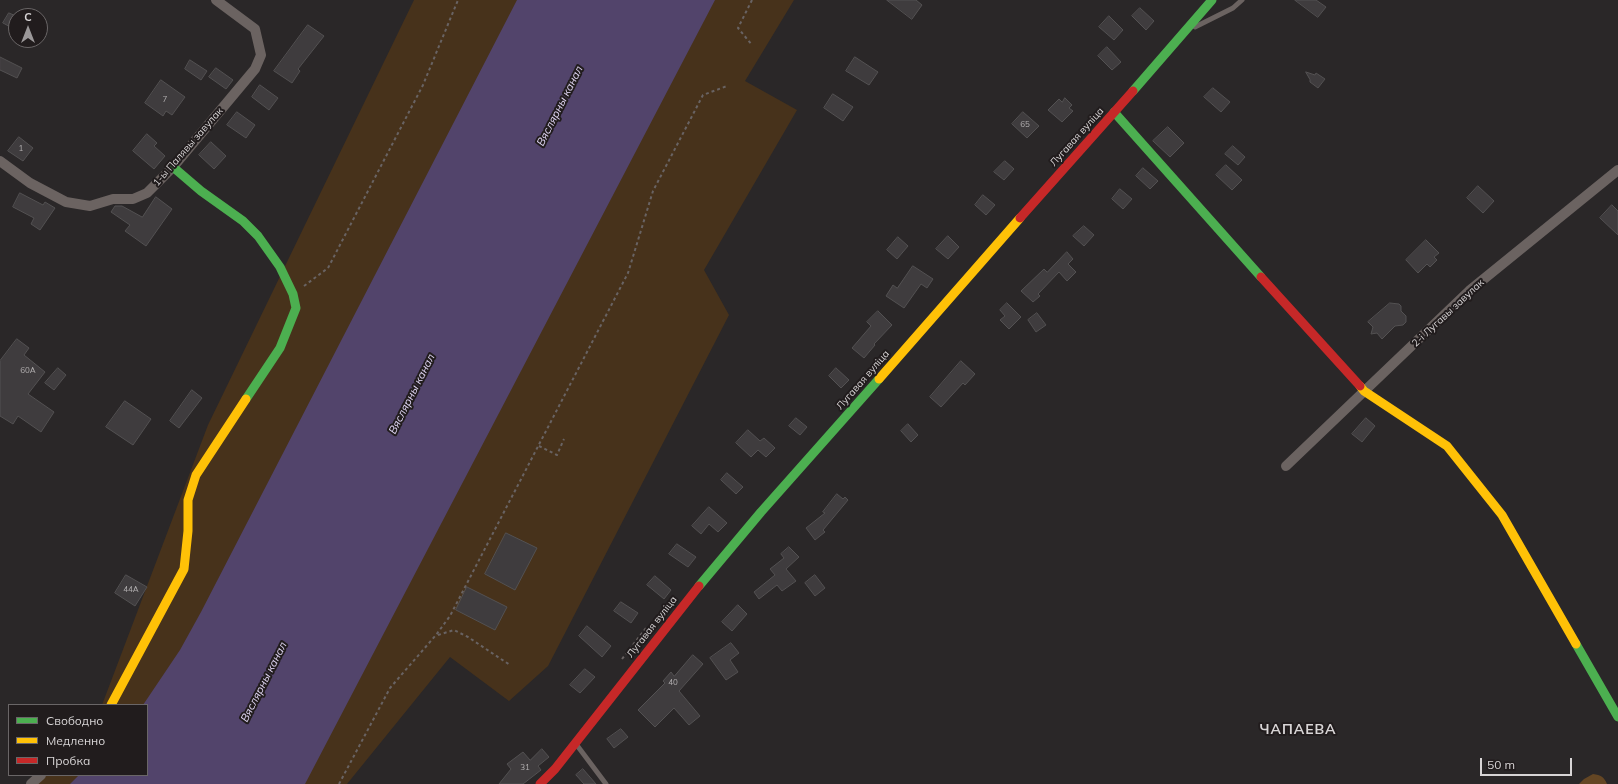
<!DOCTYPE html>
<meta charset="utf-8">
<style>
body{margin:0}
#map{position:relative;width:1618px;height:784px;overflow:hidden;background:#2a2728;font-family:Mulish,sans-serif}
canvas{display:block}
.legend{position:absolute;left:8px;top:704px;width:140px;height:72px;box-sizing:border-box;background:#211c1d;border:1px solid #6a6667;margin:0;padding:5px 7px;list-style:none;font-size:12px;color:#d8d5d6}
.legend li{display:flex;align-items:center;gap:8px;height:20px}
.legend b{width:20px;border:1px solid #6a6667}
.north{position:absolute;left:8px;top:8px;width:40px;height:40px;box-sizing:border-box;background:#211c1d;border:1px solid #6a6667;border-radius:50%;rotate:0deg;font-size:11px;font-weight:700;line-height:16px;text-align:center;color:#d8d5d6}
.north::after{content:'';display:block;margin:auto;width:14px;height:18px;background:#9b9899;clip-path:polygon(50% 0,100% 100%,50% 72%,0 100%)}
.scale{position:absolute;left:1480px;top:758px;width:92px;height:18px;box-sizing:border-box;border:2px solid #d8d5d6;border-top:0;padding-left:5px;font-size:12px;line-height:14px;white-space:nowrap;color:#d8d5d6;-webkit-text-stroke:3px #211c1d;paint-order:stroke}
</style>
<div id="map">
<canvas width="1618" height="784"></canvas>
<ul class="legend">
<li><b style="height:5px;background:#4caf50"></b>Свободно</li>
<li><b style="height:5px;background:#ffc107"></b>Медленно</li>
<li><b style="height:5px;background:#c62828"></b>Пробка</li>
</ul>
<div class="north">С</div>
<div class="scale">50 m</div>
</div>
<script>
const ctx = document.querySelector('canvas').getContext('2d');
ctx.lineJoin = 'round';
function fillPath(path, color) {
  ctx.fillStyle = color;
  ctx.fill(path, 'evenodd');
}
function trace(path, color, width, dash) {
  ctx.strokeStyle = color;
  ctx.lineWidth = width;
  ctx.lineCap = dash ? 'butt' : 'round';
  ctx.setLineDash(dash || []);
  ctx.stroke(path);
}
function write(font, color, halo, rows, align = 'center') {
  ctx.font = font + ' Mulish,sans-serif';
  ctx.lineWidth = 4;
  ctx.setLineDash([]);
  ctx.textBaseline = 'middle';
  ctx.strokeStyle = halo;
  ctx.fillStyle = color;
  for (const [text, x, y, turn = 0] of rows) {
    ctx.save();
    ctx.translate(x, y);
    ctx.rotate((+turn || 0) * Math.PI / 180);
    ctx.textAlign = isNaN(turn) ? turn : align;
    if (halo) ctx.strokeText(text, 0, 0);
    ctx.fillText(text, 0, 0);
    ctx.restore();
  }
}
const green = new Path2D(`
 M414,0H794L745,81L797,110L704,270L729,315L548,666L509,701L450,657L347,784H31L40,775H147V705H102L208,425Z`);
const forest = new Path2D(`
 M1593,774C1601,775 1604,777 1607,784H1579L1584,779Z`);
const water = new Path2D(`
 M517,0H715L305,784H70L79,775H147V705H143L180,650L201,612Z`);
const building = new Path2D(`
 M887,0H916L922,5L912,19Z
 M1295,0H1316L1326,7L1318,17Z
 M1140,8L1154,21L1146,30L1132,16Z
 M9,13L16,16V30L3,23Z
 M1109,16L1123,30L1114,40L1099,27Z
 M308,25L324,36L298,69L300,71L292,83L274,71Z
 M1107,47L1121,62L1112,70L1098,56Z
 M0,57L22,68L17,78L0,70Z
 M855,57L878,72L869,85L846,71Z
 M190,60L207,71L201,80L185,69Z
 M216,68L233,80L226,89L209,77Z
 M1306,72L1315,75L1316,73L1325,79L1318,88L1310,82V80Z
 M161,80L185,97L172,115L166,111L163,116L145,103Z
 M260,85L278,98L269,110L252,97Z
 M1213,88L1230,102L1221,112L1204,97Z
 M833,94L853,107L843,121L824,108Z
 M1065,98L1072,105L1069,108L1073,111L1062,122L1048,110L1059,99L1062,102Z
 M237,112L255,125L246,138L227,125Z
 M1023,112L1039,126L1027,138L1012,124Z
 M1168,127L1184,143L1170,157L1153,141Z
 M147,134L157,143L154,146L165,156L154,169L133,151Z
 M19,137L33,148L23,161L8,151Z
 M211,142L226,156L214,169L199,155Z
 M1233,146L1245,157L1238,165L1225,154Z
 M1005,161L1014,169L1004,180L994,172Z
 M1226,165L1242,180L1232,190L1216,175Z
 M1143,168L1158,181L1150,189L1136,176Z
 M1478,186L1494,201L1483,213L1467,198Z
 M1120,189L1132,199L1123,209L1112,199Z
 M20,193L43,205L45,202L55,208L40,230L31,224L34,218L13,207Z
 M983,195L995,205L986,215L975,205Z
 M156,197L172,209L146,246L125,231L130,225L111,212L115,206H122L142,217Z
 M1612,205L1618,211V235L1600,218Z
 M1084,226L1094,235L1084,246L1073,236Z
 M948,236L959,247L948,259L936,249Z
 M898,237L908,246L897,259L887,250Z
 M1426,240L1439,253L1434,257L1437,260L1430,267L1427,264L1418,273L1406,260Z
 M1067,252L1073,259L1068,264L1076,272L1067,281L1059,272L1038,294L1040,296L1033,302L1021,291L1044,269L1047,272Z
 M913,266L933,279L927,288L921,284L904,308L886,296L893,285L897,288Z
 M1007,303L1021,317L1009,329L1000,320L1005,316L1000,310Z
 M1390,303L1399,304L1401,306V311L1406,316V322L1403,325L1395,326L1382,339L1377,333L1371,334L1373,327L1368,322Z
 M878,311L892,325L874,344L875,345L864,358L852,348L871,326L867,322Z
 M1037,313L1046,325L1036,332L1028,320Z
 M17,339L29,348L24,355L45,372L28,394L54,412L41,432L18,416L13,424L0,416V361Z
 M961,361L975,374L965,385L963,383L941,407L930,397Z
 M58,368L66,375L54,390L45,383Z
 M836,368L849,380L841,388L829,376Z
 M192,390L202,398L179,428L170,421Z
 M125,401L151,419L133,445L106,427Z
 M796,418L807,427L800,435L789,426Z
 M1366,418L1375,426L1362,442L1352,434Z
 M908,424L918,435L911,442L901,431Z
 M748,430L760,441L764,438L775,448L766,457L758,450L751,457L736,443Z
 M727,473L743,487L736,494L721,480Z
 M837,494L843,499L845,497L848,500L823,530L825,532L815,540L806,528L825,513L823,512Z
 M709,507L727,523L718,532L709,524L701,534L692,526Z
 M506,533L537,548L515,590L485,574Z
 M677,544L696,557L688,567L669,554Z
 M789,547L799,557L786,569L796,581L782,591L777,585L759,599L754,592L775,575L770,569L784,558L781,554Z
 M126,575L147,587L135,606L115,593Z
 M815,575L825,588L815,596L805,583Z
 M655,576L671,590L664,599L647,585Z
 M467,587L507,607L495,630L456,610Z
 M621,602L638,613L631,623L614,611Z
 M738,605L747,614L732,631L722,622Z
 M587,626L611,646L602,657L579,636Z
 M731,643L739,653L730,660L738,672L726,680L710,658Z
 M693,655L703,664L679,691L700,716L689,725L674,708L655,727L638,710L665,683L663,681L671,672L674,676Z
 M585,669L595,677L580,693L570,685Z
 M621,729L628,737L614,748L607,739Z
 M542,749L549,757L538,766L541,770L523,784H499L511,769L507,764L523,752L530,760Z
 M583,769L596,784H584L576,775Z`);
const path = new Path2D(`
 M752,0L738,28L752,45
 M304,286L328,268L423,85L458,0
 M539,446L557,455L564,439
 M438,635L454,630L468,637L510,665
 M622,659L646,628
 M339,784L390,688L436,635L450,616L628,273L653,191L703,95L727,86`);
const lane = new Path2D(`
 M1195,27L1233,8L1242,0
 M576,744L606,784`);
const street = new Path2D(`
 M0,161L30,183L66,202L90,206L113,199H133L147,193L173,167L255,69L261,55L255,29L216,0
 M1286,466L1469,291L1618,170
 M31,784L41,775`);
const fast = new Path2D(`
 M1133,91L1212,0
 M1114,112L1261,277
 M173,167L201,191L243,221L258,236L280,267L293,294L296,308L280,348L246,399
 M699,586L761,512L879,379
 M1576,644L1618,717`);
const slow = new Path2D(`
 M879,379L1020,218
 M1360,386L1364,391L1447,446L1502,515L1576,644
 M111,705L184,569L188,531V500L196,475L246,399`);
const jam = new Path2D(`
 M1020,218L1133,91
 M1261,277L1360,386
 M540,784L555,769L699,586`);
const numberNames = [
 ["7",165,100],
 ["65",1025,125],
 ["1",21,149],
 ["60А",28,371],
 ["44А",131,590],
 ["40",673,683],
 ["31",525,768]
];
const streetNames = [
 ["Лугавая вуліца",1077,137,-48],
 ["1-ы Палявы завулак",188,147,-49],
 ["2-і Лугавы завулак",1448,313,-43],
 ["Лугавая вуліца",863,380,-49],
 ["Лугавая вуліца",652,627,-52]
];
const waterNames = [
 ["Вяслярны канал",560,106,-63],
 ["Вяслярны канал",412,394,-63],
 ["Вяслярны канал",264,682,-63]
];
const districtNames = [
 ["ЧАПАЕВА",1298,730]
];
fillPath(green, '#47321b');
fillPath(forest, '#644624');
fillPath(water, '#52446b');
fillPath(building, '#3f3c3e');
trace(building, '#535152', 1);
trace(path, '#696363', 2, [3, 3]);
trace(lane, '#6b6361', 5);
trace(street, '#6b6361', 10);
trace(fast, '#4caf50', 9);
trace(slow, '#ffc107', 9);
trace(jam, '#c62828', 9);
write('8px', '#b2afb0', null, numberNames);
write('10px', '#d8d5d6', '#211c1d', streetNames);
write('italic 11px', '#e3d9f7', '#211c1d', waterNames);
ctx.letterSpacing = '1px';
write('bold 14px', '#d8d5d6', '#211c1d', districtNames);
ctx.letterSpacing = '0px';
</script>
